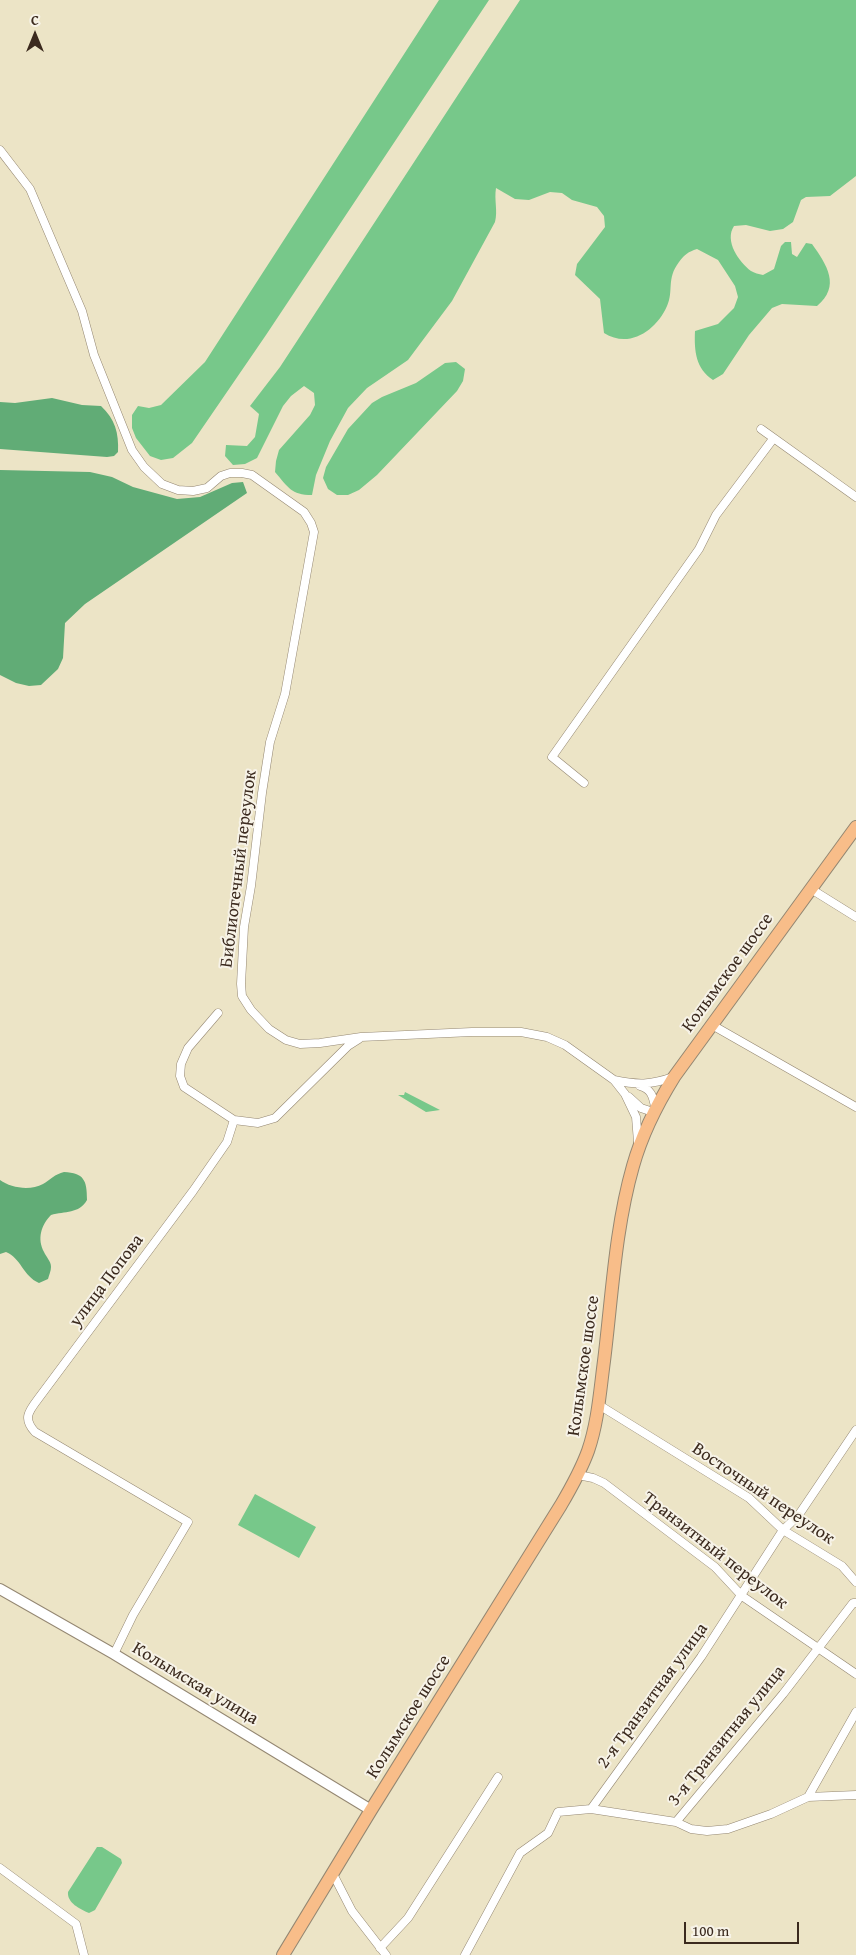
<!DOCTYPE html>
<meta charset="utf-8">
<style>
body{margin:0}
#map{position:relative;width:856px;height:1955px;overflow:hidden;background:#ece4c6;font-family:"Gentium Book Plus",serif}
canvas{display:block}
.north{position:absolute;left:10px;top:10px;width:50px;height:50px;-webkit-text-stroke:4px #f7f3e8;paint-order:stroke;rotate:0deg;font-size:14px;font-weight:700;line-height:20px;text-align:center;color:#3b2a1e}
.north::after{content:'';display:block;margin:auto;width:18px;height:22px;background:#3b2a1e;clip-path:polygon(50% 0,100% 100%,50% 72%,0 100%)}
.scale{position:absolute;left:684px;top:1922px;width:115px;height:22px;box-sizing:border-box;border:2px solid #3b2a1e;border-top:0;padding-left:6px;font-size:15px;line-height:18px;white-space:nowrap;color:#3b2a1e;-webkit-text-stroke:4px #f7f3e8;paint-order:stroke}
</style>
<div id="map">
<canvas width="856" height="1955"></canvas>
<div class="north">С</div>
<div class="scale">100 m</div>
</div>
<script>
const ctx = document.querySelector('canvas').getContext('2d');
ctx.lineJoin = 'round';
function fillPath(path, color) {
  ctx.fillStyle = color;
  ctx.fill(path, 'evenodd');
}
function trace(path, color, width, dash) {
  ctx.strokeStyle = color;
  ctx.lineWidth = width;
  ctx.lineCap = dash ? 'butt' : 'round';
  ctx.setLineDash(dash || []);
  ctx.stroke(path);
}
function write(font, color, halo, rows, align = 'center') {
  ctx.font = font + ' "Gentium Book Plus",serif';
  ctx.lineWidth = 4;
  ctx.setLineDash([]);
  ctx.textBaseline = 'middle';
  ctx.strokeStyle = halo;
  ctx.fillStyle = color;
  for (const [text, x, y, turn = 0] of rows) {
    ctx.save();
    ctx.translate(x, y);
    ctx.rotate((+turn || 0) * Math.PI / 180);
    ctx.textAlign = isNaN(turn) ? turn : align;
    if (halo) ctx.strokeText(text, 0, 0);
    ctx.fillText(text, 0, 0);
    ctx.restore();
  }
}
const green = new Path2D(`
 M439,0H489L266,335L192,443L173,458L161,460L150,456L136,438L132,428V415L138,406L149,408L161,405L205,362Z
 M520,0H856V176L830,196L806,197L801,200L793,222L783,229L770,231L746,225L734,226C724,241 739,262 751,271C754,273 759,274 763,275L774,269L781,246L785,242H791L792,254L797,257L806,243L812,244C827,265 841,286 817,306L782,304L772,308L749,335L723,374L713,380C696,369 694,351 695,331L718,324L734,308L738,297L735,286L718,260L697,249C688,252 685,254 679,262C666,279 674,291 667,306C656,331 629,349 604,333L600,299L575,275L577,264L605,227L604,216L597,207L572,200L562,193L550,192L529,200L515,199L496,188C494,200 498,211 495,222L452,301L408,360L367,388L348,408L330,441L316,475L312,495C291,495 288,487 275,472L276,461L279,450L310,415L315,405L314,393L304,386L291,396L283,406L257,458L245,464L233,465L225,456L226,445L247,446L255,437L259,414L250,406L280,367Z
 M456,362L465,369L463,381L457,391L377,475L359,490L348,495H337L328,489L323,478L326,467L348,429L372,403L382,397L416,383L445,363Z
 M405,1092L440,1110L426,1112L398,1095H404Z
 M255,1494L316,1527L299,1558L238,1525Z
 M97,1847H102L121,1859L122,1863L95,1910L89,1913C80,1909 67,1903 68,1892Z`);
const forest = new Path2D(`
 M52,398L82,405L101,406C115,419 119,433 118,452L114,456L107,457L0,449V402L15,403Z
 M0,470L90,472L112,477L133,487L177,499L200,497L232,483L243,482L247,493L85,604L65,623L63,658L58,669L41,685L29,686L16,683L0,675Z
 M64,1172C84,1173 87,1180 87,1200C79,1214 65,1211 51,1215C41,1225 37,1239 44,1252C46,1257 51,1261 51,1267C51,1271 49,1275 48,1279L39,1283C23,1276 21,1258 6,1252L0,1254V1180C11,1188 30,1191 43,1184C50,1180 55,1174 64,1172Z`);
const minor = new Path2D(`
 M0,150L30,189L82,311L94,355L132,450L144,467L162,484L178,490L193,491L207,488L221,476L230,473H242L252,475L304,512L311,523L314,532L285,694L270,742L262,793L251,886L244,927L241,984L242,996L251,1010L269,1029L286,1040L300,1044L320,1043L361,1037L472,1032H521L547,1037L565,1045L614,1080L625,1094L636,1117L638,1142
 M761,429L856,497
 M584,783L552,757L699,549L716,515L773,439
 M811,889L856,917
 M218,1013L188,1048L181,1064L180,1076L184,1087L234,1120L258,1123L275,1118L348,1046L359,1039
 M712,1025L856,1107
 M614,1080C637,1085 651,1085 673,1077
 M640,1086C651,1089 653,1096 655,1107
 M629,1097L641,1108L653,1112
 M599,1405L749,1498L783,1530L842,1566L856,1582
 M578,1475L593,1478L604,1483L715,1567L742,1596L856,1674
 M114,1654L133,1615L188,1522L35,1432C23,1419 28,1412 38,1399L193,1191L227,1142L234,1120
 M808,1797L856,1795
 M591,1809L676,1822L783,1694L853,1603H856
 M676,1822L691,1829L707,1831L728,1829L771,1814L808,1797L856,1712
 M0,1868L76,1924L84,1955
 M333,1874L352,1911L386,1955
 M380,1948L408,1918L498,1777
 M465,1955L520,1853L548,1833L558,1812L591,1809L701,1657L783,1530L798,1516L856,1430`);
const tertiary = new Path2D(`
 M0,1589L114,1654L371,1810`);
const trunk = new Path2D(`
 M283,1955L371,1810L561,1505C571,1488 581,1470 588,1451C598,1422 600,1391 604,1361C612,1297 615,1229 633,1166C642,1134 656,1106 674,1077L856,827`);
const streetNames = [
 ["Библиотечный переулок",239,869,-83],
 ["Колымское шоссе",728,973,-54],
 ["улица Попова",107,1281,-53],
 ["Колымское шоссе",584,1366,-82],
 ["Восточный переулок",763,1494,34],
 ["Транзитный переулок",715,1551,38],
 ["Колымская улица",195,1684,31],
 ["2-я Транзитная улица",653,1696,-54],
 ["Колымское шоссе",409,1717,-58],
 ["3-я Транзитная улица",727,1736,-51]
];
fillPath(green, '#77c88a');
fillPath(forest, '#61ac76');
trace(minor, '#948772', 9);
trace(tertiary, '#948772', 12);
trace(trunk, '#948772', 14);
trace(minor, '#fff', 8);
trace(tertiary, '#fff', 10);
trace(trunk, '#f8bd89', 12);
write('18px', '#3b2a1e', '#f7f3e8', streetNames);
</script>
